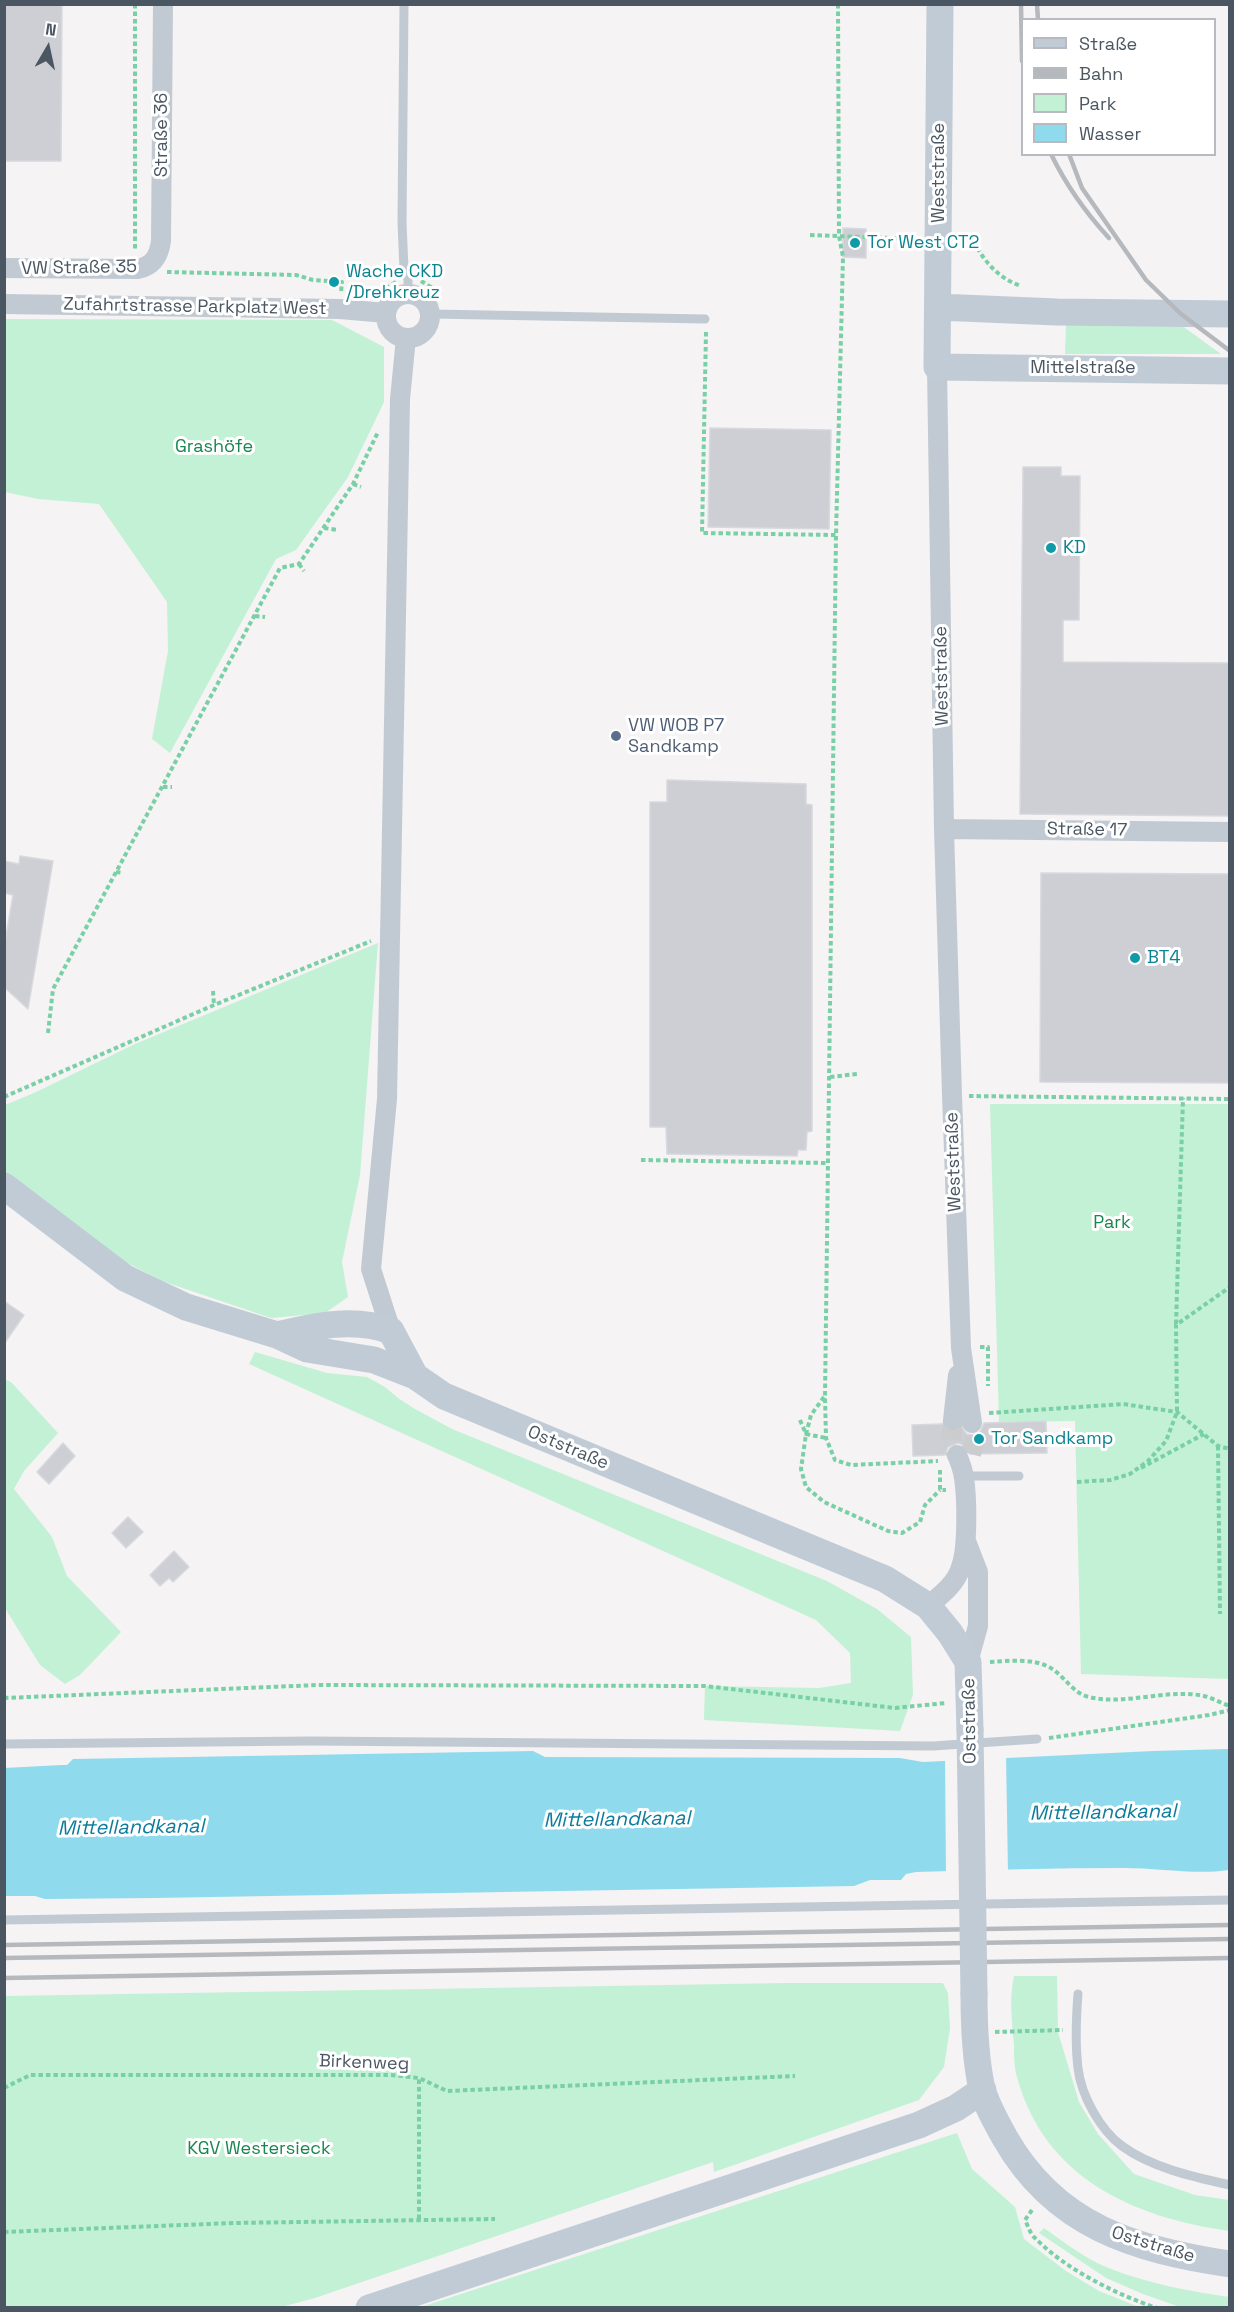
<!DOCTYPE html>
<meta charset="utf-8">
<style>
body{margin:0}
#map{position:relative;width:1234px;height:2312px;overflow:hidden;background:#f5f3f3;font-family:"Space Grotesk",sans-serif}
canvas{display:block}
.frame{position:absolute;inset:0;border:6px solid #4a5661;pointer-events:none}
.legend{position:absolute;left:1021px;top:18px;width:195px;height:138px;box-sizing:border-box;background:#fff;border:2px solid #b7bbc0;margin:0;padding:8px 10px;list-style:none;font-size:18px;color:#4a5661}
.legend li{display:flex;align-items:center;gap:12px;height:30px}
.legend b{width:30px;border:2px solid #b7bbc0}
.north{position:absolute;left:18px;top:18px;width:60px;height:60px;-webkit-text-stroke:4px #fff;paint-order:stroke;rotate:9deg;font-size:16px;font-weight:700;line-height:24px;text-align:center;color:#4a5661}
.north::after{content:'';display:block;margin:auto;width:21px;height:27px;background:#4a5661;clip-path:polygon(50% 0,100% 100%,50% 72%,0 100%)}
</style>
<div id="map">
<canvas width="1234" height="2312"></canvas>
<div class="frame"></div>
<ul class="legend">
<li><b style="height:8px;background:#c1cbd6"></b>Straße</li>
<li><b style="height:8px;background:#b5b8bd"></b>Bahn</li>
<li><b style="height:16px;background:#c3f1d5"></b>Park</li>
<li><b style="height:16px;background:#90daee"></b>Wasser</li>
</ul>
<div class="north">N</div>
</div>
<script>
const ctx = document.querySelector('canvas').getContext('2d');
ctx.lineJoin = 'round';
function fillPath(path, color) {
  ctx.fillStyle = color;
  ctx.fill(path, 'evenodd');
}
function trace(path, color, width, dash) {
  ctx.strokeStyle = color;
  ctx.lineWidth = width;
  ctx.lineCap = dash ? 'butt' : 'round';
  ctx.setLineDash(dash || []);
  ctx.stroke(path);
}
function write(font, color, halo, rows, align = 'center') {
  ctx.font = font + ' "Space Grotesk",sans-serif';
  ctx.lineWidth = 6;
  ctx.setLineDash([]);
  ctx.textBaseline = 'middle';
  ctx.strokeStyle = halo;
  ctx.fillStyle = color;
  for (const [text, x, y, turn = 0] of rows) {
    ctx.save();
    ctx.translate(x, y);
    ctx.rotate((+turn || 0) * Math.PI / 180);
    ctx.textAlign = isNaN(turn) ? turn : align;
    if (halo) ctx.strokeText(text, 0, 0);
    ctx.fillText(text, 0, 0);
    ctx.restore();
  }
}
const green = new Path2D(`
 M5,319L332,320L384,347V402L348,477L296,550L276,559L170,753L152,739L168,651L167,602L99,504L38,499L5,492Z
 M1066,325H1181L1221,354H1065Z
 M378,943L360,1175L342,1262L348,1297L325,1313L271,1318L165,1282L119,1259L5,1175V1105L34,1093L135,1044Z
 M990,1104H1229V1679L1081,1674L1075,1421L999,1422Z
 M255,1352L327,1373L367,1377L385,1387L398,1398L415,1409L452,1429L827,1581L877,1609L911,1637L913,1695L900,1731L704,1720L705,1686L819,1688L851,1683L850,1653L816,1620L249,1364Z
 M4,1379L11,1382L58,1433L24,1471L14,1489L52,1537L67,1576L121,1632L80,1675L65,1684L40,1665L5,1608Z
 M1014,1976H1057L1058,2032L1079,2102L1098,2134L1134,2174L1195,2195L1229,2200V2231C1133,2217 1045,2179 1017,2077C1014,2067 1014,2055 1014,2045C1012,2021 1009,1999 1014,1976Z
 M787,1983H943L948,1993L950,2028L944,2067L919,2100L714,2172L713,2162L315,2298L281,2307H5V1996Z
 M957,2133L972,2169L1015,2207L1024,2239L1066,2271L1099,2291L1139,2307H421Z
 M1044,2228C1065,2243 1087,2260 1111,2269C1149,2284 1190,2291 1229,2297V2307H1180L1143,2294L1106,2278L1039,2233Z`);
const water = new Path2D(`
 M1229,1749V1870C1195,1875 1159,1868 1124,1868C1055,1868 986,1870 916,1872L906,1874L901,1880H870L854,1886L154,1898L45,1899L35,1896H5L4,1768L62,1765H67L73,1759L533,1751L545,1757L900,1758L923,1762L1153,1751Z`);
const pier = new Path2D(`
 M1006,1755L1008,1873L946,1874L945,1758Z`);
const building = new Path2D(`
 M4,4H62L61,161H4Z
 M843,228L866,229V258L843,257Z
 M710,428L831,430L829,529L708,527Z
 M1023,467H1061V476H1080L1079,620H1063V662L1230,663V816L1020,814Z
 M667,780L806,784V804L812,805V1131L807,1132L806,1150H798L797,1156L667,1154L666,1127H650V802H667Z
 M20,856L53,861L28,1009L4,987V948L13,895L4,893V861L19,864Z
 M1041,873L1230,874V1083L1040,1082Z
 M4,1301L24,1315L4,1344Z
 M1046,1421L1047,1453L970,1454L965,1446L958,1443L948,1447L945,1455L913,1456L912,1425L942,1424L945,1429L951,1432L962,1428L967,1434L973,1435L980,1432L984,1423Z
 M63,1443L75,1456L49,1484L37,1472Z
 M128,1517L143,1532L126,1548L112,1533Z
 M174,1551L189,1567L173,1582L169,1578L160,1586L150,1575Z`);
const streetTunnel = new Path2D(`
 M953,1420L951,1441L957,1455
 M971,1454L975,1440L972,1423`);
const path = new Path2D(`
 M135,4V251
 M838,4L839,236L843,257L836,535L825,1396L826,1438L835,1460L851,1465L938,1461
 M810,235L915,239
 M962,237L971,236C982,259 997,278 1021,286
 M167,272L296,275L313,280L329,281
 M421,281L431,287L440,301
 M339,282H342L341,292
 M381,294L386,288L396,282
 M706,332L702,533L836,535
 M353,484L361,487
 M324,528L338,530
 M299,564L304,571
 M255,616L265,617
 M163,787H172
 M116,872L123,873
 M213,991L214,1005
 M48,1033L53,989L280,568L299,564L353,484L378,432
 M830,1077L857,1074
 M969,1096L1230,1099
 M4,1097L214,1005L371,941
 M641,1160L828,1163
 M1176,1324L1183,1098
 M980,1347H988V1386
 M824,1397L811,1415L806,1434L801,1469L806,1487L824,1502L888,1531L902,1533L920,1522L925,1505L940,1490
 M989,1413L1123,1404L1177,1412L1218,1446L1230,1449
 M800,1420L806,1434L826,1438
 M1218,1446L1220,1614
 M1141,1468L1204,1434
 M940,1470V1490H946
 M1077,1482L1110,1480L1130,1474L1148,1461L1166,1441L1177,1412L1176,1325L1230,1287
 M990,1662C1009,1661 1032,1658 1049,1667C1064,1675 1072,1693 1089,1697C1126,1706 1166,1688 1204,1696C1212,1698 1221,1703 1230,1706
 M4,1698L318,1685L705,1686L895,1708L946,1703
 M1049,1738L1209,1715L1230,1710
 M995,2032L1063,2030
 M4,2088L30,2075H390L419,2078L447,2091L795,2076
 M1032,2210L1025,2220C1028,2226 1030,2233 1034,2237C1065,2269 1115,2294 1157,2308
 M419,2219V2078
 M4,2225V2236
 M4,2232L234,2223L495,2219`);
const lane = new Path2D(`
 M404,4L402,223L404,269L408,279V293
 M431,314L705,319
 M964,1476H1019
 M4,1744L310,1741L933,1746L1037,1739
 M4,1920L1230,1900
 M1078,1994C1076,2019 1075,2043 1078,2068C1081,2095 1100,2130 1122,2146C1152,2168 1194,2177 1230,2185`);
const street = new Path2D(`
 M4,268L138,269C153,266 159,256 161,241L163,4
 M386 316a22 22 0 1 1 44 0a22 22 0 1 1-44 0Z
 M4,304L340,309L386,313
 M937,367L944,829L952,1095L961,1348L972,1423
 M944,829L1230,832
 M391,1331L371,1269L387,1099L400,399L406,338
 M953,1420L958,1375
 M966,1541L978,1572V1626L968,1662
 M928,1606C941,1595 956,1584 961,1567C968,1548 967,1498 964,1478C963,1470 960,1462 957,1455`);
const secondary = new Path2D(`
 M940,4L937,367L1230,371
 M938,307L1057,312L1230,314
 M4,1186L125,1278L186,1307L277,1335L307,1349L374,1360L415,1376L444,1396L885,1579L928,1606L950,1633L968,1662L970,1730
 M277,1335C315,1326 354,1317 391,1331L415,1376
 M974,1994C974,2025 975,2058 982,2089C987,2106 996,2122 1005,2138C1055,2226 1135,2250 1230,2264
 M369,2308L919,2125L956,2108L983,2090`);
const rail = new Path2D(`
 M1021,4L1022,61
 M1037,4L1038,20
 M1051,154C1066,185 1086,213 1109,238
 M1069,154L1082,188L1146,280L1181,314L1230,351
 M4,1945L1230,1925
 M4,1958L1230,1939
 M4,1978L1230,1958`);
const secondaryBridge = new Path2D(`
 M970,1730L974,1994`);
const markers = [
 [855,243,6,"#0f9aa8"],
 [334,282,6,"#0f9aa8"],
 [1051,548,6,"#0f9aa8"],
 [616,736,6,"#5c6f8a"],
 [1135,958,6,"#0f9aa8"],
 [979,1439,6,"#0f9aa8"]
];
const streetNames = [
 ["Straße 36",162,135,-90],
 ["Weststraße",939,173,-90],
 ["VW Straße 35",79,268,-1],
 ["Zufahrtstrasse Parkplatz West",195,307,1],
 ["Mittelstraße",1083,368],
 ["Weststraße",942,676,-91],
 ["Straße 17",1087,830,1],
 ["Weststraße",954,1162,-92],
 ["Oststraße",568,1448,23],
 ["Oststraße",970,1721,-91],
 ["Birkenweg",364,2063,2],
 ["Oststraße",1153,2245,17]
];
const cultureNames = [
 ["Tor West CT2",867,243],
 ["Wache CKD",346,272],
 ["/Drehkreuz",346,293],
 ["KD",1063,548],
 ["BT4",1147,958],
 ["Tor Sandkamp",991,1439]
];
const parkNames = [
 ["Grashöfe",214,447],
 ["Park",1112,1223],
 ["KGV Westersieck",259,2149]
];
const serviceNames = [
 ["VW WOB P7",628,726],
 ["Sandkamp",628,747]
];
const waterNames = [
 ["Mittellandkanal",1103,1813,-1],
 ["Mittellandkanal",617,1820,-1],
 ["Mittellandkanal",131,1828,-1]
];
fillPath(green, '#c3f1d5');
fillPath(water, '#90daee');
fillPath(pier, '#f5f3f3');
fillPath(building, '#cdcfd5');
trace(building, '#d7d9de', 1.5);
trace(streetTunnel, '#caccce', 20, [20, 10]);
trace(path, '#7ad0a6', 4, [4.5, 3]);
trace(lane, '#c1cad2', 9);
trace(street, '#c1cad2', 20);
trace(secondary, '#c1cbd6', 27);
trace(rail, '#b5b8bd', 4.5);
trace(secondaryBridge, '#c1cbd6', 27);
for (const [x, y, r, color] of markers) {
  const dot = new Path2D();
  dot.arc(x, y, r, 0, 2 * Math.PI);
  ctx.fillStyle = color;
  ctx.fill(dot);
  trace(dot, '#fff', 2);
}
write('18px', '#4a5661', '#fff', streetNames);
write('18px', '#0d838f', '#fff', cultureNames, 'left');
write('18px', '#17864f', '#fff', parkNames);
write('18px', '#4e5e75', '#fff', serviceNames, 'left');
write('italic 20px', '#0c7c9b', '#fff', waterNames);
</script>
